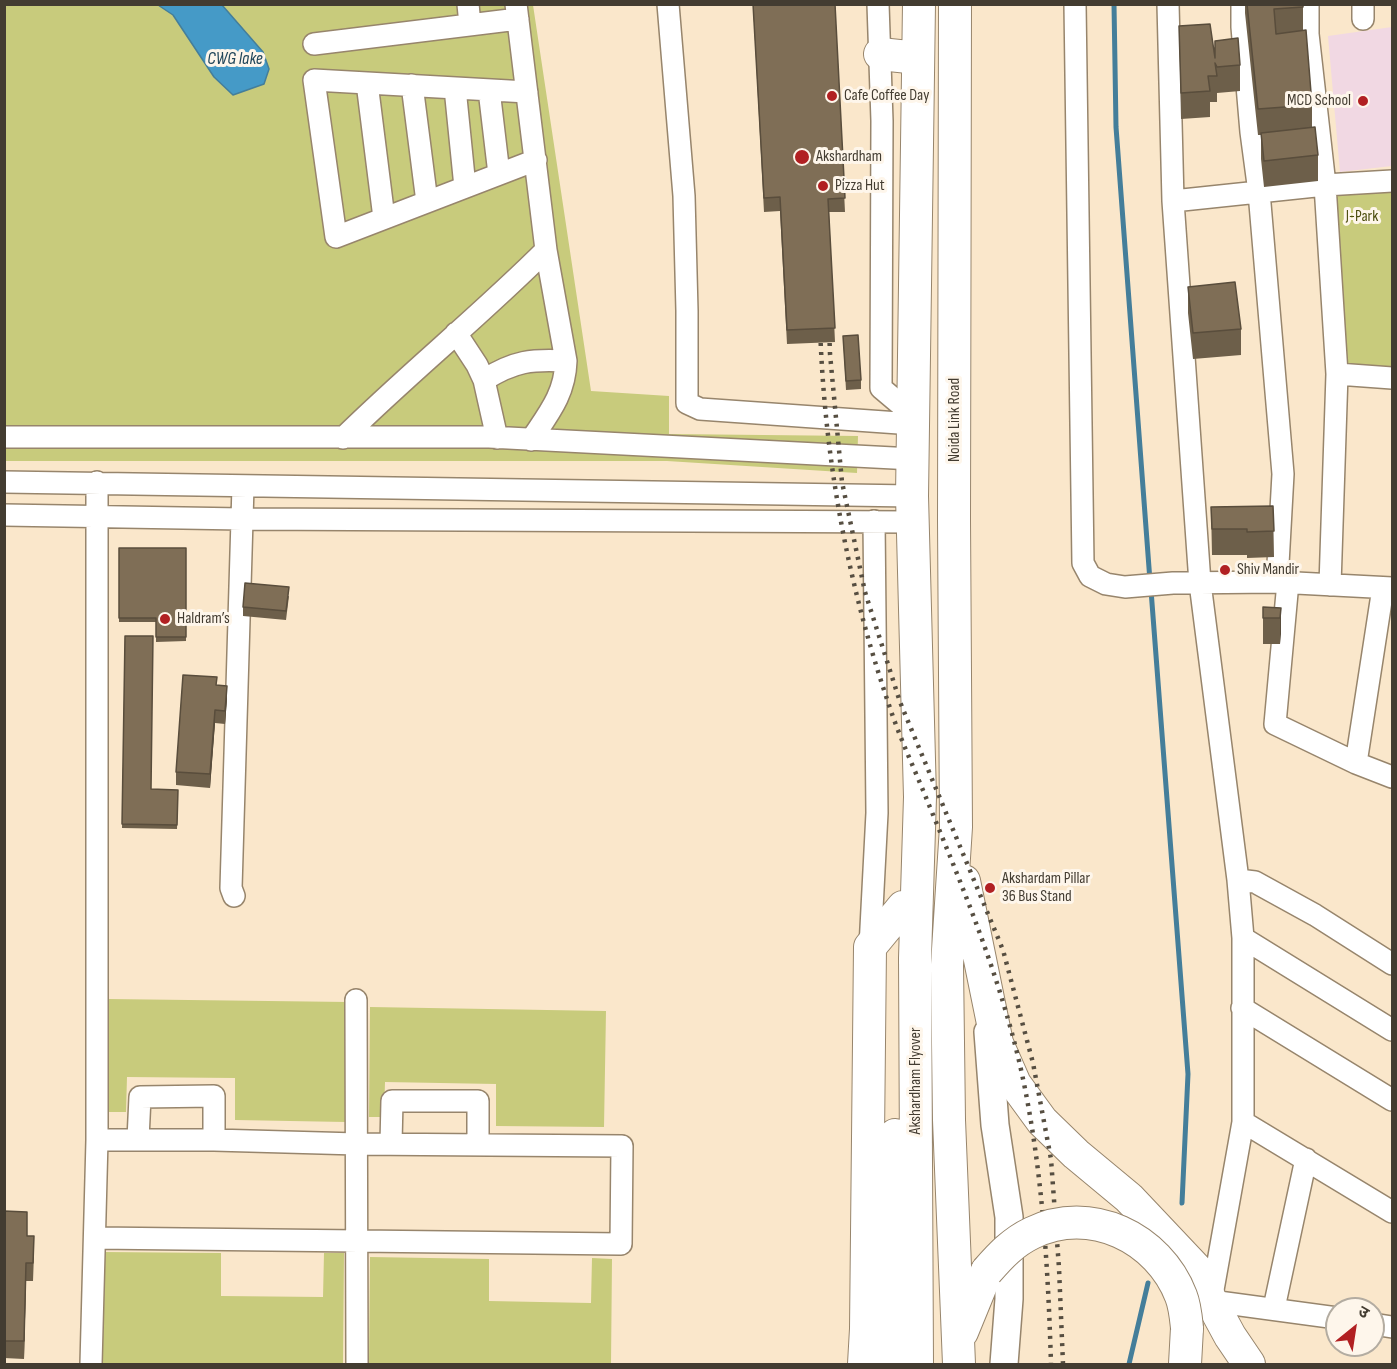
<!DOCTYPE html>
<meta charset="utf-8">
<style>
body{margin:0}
#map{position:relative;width:1397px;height:1369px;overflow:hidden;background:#fae7cb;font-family:"Sofia Sans Condensed","Noto Sans Devanagari",sans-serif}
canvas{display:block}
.frame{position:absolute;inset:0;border:6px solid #433c31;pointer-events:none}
.north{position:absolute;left:1325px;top:1297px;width:60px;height:60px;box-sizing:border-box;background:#fef6eb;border:2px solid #b3aca1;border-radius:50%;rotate:30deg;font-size:16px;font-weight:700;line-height:24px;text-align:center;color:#433c31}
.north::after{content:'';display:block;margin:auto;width:21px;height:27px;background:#b12022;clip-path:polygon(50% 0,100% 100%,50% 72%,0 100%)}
</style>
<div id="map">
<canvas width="1397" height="1369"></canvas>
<div class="frame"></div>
<div class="north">उ</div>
</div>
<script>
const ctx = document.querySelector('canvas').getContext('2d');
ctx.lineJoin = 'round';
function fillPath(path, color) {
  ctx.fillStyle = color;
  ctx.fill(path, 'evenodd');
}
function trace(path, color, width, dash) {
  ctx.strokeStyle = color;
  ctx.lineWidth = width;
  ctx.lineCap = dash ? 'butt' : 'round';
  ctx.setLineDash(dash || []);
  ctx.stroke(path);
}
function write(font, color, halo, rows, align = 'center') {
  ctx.font = font + ' "Sofia Sans Condensed",sans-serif';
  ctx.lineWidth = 6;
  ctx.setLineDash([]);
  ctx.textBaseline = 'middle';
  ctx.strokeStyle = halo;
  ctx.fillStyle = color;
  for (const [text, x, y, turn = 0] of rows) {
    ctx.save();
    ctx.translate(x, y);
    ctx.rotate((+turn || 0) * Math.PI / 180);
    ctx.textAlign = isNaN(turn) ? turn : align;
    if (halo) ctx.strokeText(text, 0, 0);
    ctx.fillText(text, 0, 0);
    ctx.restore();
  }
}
const education = new Path2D(`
 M1392,27V166L1340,172L1328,36Z`);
const green = new Path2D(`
 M4,5H533L591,391L669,396V434L858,436L857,473L667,461H5Z
 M1392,184V374L1339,373L1330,188Z
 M109,999L348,1002L346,1122L235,1120V1078L127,1077L126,1112H108Z
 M370,1007L606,1011L604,1127L496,1126V1084L385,1082L384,1117H369Z
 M103,1252L221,1253V1296L323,1297L324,1253H344L343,1364H101Z
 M370,1257L489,1259V1301L591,1303L592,1258L612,1259L611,1364H369Z`);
const water = new Path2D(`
 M158,5H222L263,52L269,69L264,84L233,95L214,77L173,15Z`);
const stream = new Path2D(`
 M1114,4L1116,127L1150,581
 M1151,590L1188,1074L1182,1203
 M1129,1364L1148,1283`);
const minor = new Path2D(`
 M468,4L470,25
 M668,4L684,196L687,311V403L700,409L913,424
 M878,4L882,121L881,388L913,415
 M1075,4L1083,563L1090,576L1106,584L1125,587L1173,583L1277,582L1392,588
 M1168,4L1173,201L1200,583L1238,880L1243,938V1122L1211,1301L1337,1318
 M1242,4V27L1251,132L1259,192L1283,474L1277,582
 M1308,4V34L1325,185L1337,374L1330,585
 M1363,4V19
 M314,44L518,19
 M367,83L384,218
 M412,85L427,202
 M455,88L465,187
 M489,90L499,174
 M527,92L314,80L336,237L536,160
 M1173,201L1325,185L1392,181
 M456,333L477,365L484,380L497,438
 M1337,374L1392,378
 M484,380C514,361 532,359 566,361L546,250
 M4,437H489L913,459
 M343,438C409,373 481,315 546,250L516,4
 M531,440C549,413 565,394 566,361
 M4,482L912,496
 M4,515L242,519L912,522
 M1288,582L1275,724L1356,763L1392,777
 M1356,763L1383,588
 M1238,880L1255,882L1315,915L1392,964
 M234,896L231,888L243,486
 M1243,938L1392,1030
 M870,947L877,813L874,521
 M356,1000L357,1364
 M1242,1008L1392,1100
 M1243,1122L1392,1212
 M138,1139L140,1097L214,1096V1140
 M391,1143L392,1101H478V1144
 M96,1238L621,1244L622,1146L357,1144L214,1140H97
 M1274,1308L1306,1159
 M1373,1324L1392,1327
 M91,1364L97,1140V482`);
const major = new Path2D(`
 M988,1032L995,1125L1009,1217V1299L1004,1364`);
const highway = new Path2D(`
 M955,4L954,520L956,827L947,965L949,1120L959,1364
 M880,54L918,58
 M964,881L997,1043L1015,1084L1042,1121L1076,1154L1129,1198L1198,1271L1211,1301L1230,1336L1249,1364
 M962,1332L987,1271
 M864,1364L866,1329L870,947L903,907
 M889,1364L895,1135
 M917,1364L915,958L920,797L912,496L919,4
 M1185,1364L1187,1328`);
const rail = new Path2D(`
 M820,325C824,455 847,582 889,705C900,739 916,772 929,805C964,890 999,975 1020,1065C1042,1163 1048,1264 1051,1364
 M829,325L830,354L842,482L865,592L900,702L1003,950L1033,1063L1051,1159L1059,1268L1063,1364`);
const highwayBridge = new Path2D(`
 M987,1271C1000,1256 1013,1242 1032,1233C1090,1204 1159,1238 1181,1296C1185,1306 1186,1318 1187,1328`);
const wall = new Path2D(`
 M753,4H835L845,212H829L835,342L787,344L780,211L764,212Z
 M1245,4H1303V31L1312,105V128L1318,155V181L1264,187L1261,159V135H1258L1245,13Z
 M1179,26L1215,58L1240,65V91L1217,93V102H1210V117L1181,119Z
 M1188,287L1241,329V355L1193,359L1188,313Z
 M843,336L861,380V389L846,390Z
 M1273,506L1274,557L1247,558V555H1212L1211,507Z
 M119,548H186V641L156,642V622H119Z
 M289,596L286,620L243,616V607Z
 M1281,608L1280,644H1263V618Z
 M125,636L151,789L178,790L177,829L122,828Z
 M217,685L227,699L225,724L215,723L210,788L176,785V772Z
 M4,1211L27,1236L34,1254L33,1281H26L24,1359L4,1358Z`);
const shadedWall = new Path2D(`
 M1281,608V634L1280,644V618Z
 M227,686V699L225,724V711Z
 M215,710V723L210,788V774Z
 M26,1263V1281L24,1359V1341Z`);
const building = new Path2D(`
 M753,4H835L845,198L828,199L835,328L787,330L780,197L764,198Z
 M1247,4H1303V7L1274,9L1276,34L1306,30L1312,105L1258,109Z
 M1210,24L1215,58V41L1238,38L1240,65L1217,67L1215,63L1217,76H1208L1210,91L1181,93L1179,26Z
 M1315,127L1318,155L1264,161L1261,133Z
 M1235,282L1241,329L1193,333L1188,287Z
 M858,335L861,380L846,381L843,336Z
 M1273,506L1274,531L1247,532V529H1212L1211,507Z
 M119,548H186V637H156V618H119Z
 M245,583L289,587L286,611L243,607Z
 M1263,607L1281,608L1280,618H1263Z
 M125,636H153L151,789L178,790L177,825L122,824Z
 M183,675L217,677L216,685L227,686L225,711L215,710L210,774L176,772Z
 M4,1211L27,1212V1236H34L33,1263H26L24,1341H4Z`);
const markers = [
 [832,96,6,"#b12022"],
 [1363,101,6,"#b12022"],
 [802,157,8,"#b12022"],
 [823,186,6,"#b12022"],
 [1225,570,6,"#b12022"],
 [165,619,6,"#b12022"],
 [990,888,6,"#b12022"]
];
const poiNames = [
 ["Cafe Coffee Day",844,96],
 ["MCD School",1351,101,"right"],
 ["Akshardham",816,157],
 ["Pizza Hut",835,186],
 ["Shiv Mandir",1237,570],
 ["Haldram’s",177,619],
 ["Akshardam Pillar",1002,879],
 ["36 Bus Stand",1002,897]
];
const parkNames = [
 ["J-Park",1362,217]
];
const streetNames = [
 ["Noida Link Road",955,420,-90],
 ["Akshardham Flyover",916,1081,-90]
];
const waterNames = [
 ["CWG lake",235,59]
];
fillPath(education, '#f1d8e3');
fillPath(green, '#c8cb7c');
fillPath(water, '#459ac7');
trace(water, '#447e9a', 1.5);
trace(stream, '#447e9a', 5);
trace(minor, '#97856c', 24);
trace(major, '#97856c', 30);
trace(highway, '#97856c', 34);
trace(minor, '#fff', 21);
trace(major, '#fff', 27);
trace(highway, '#fff', 32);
trace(rail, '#564e41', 4.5, [3, 6]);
trace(highwayBridge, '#97856c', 34, []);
trace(highwayBridge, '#fff', 32);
fillPath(wall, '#6d5f4a');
fillPath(shadedWall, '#594d3c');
fillPath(building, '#7f6e56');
trace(building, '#594d3c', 1.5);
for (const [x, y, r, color] of markers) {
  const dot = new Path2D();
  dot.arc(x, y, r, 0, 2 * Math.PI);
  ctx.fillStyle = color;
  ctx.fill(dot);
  trace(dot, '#fef6eb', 2);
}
write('16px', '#433c31', '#fef6eb', poiNames, 'left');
write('16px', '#4d4e0f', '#fef6eb', parkNames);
write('16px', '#433c31', '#fef6eb', streetNames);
write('italic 18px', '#21465a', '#fef6eb', waterNames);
</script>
